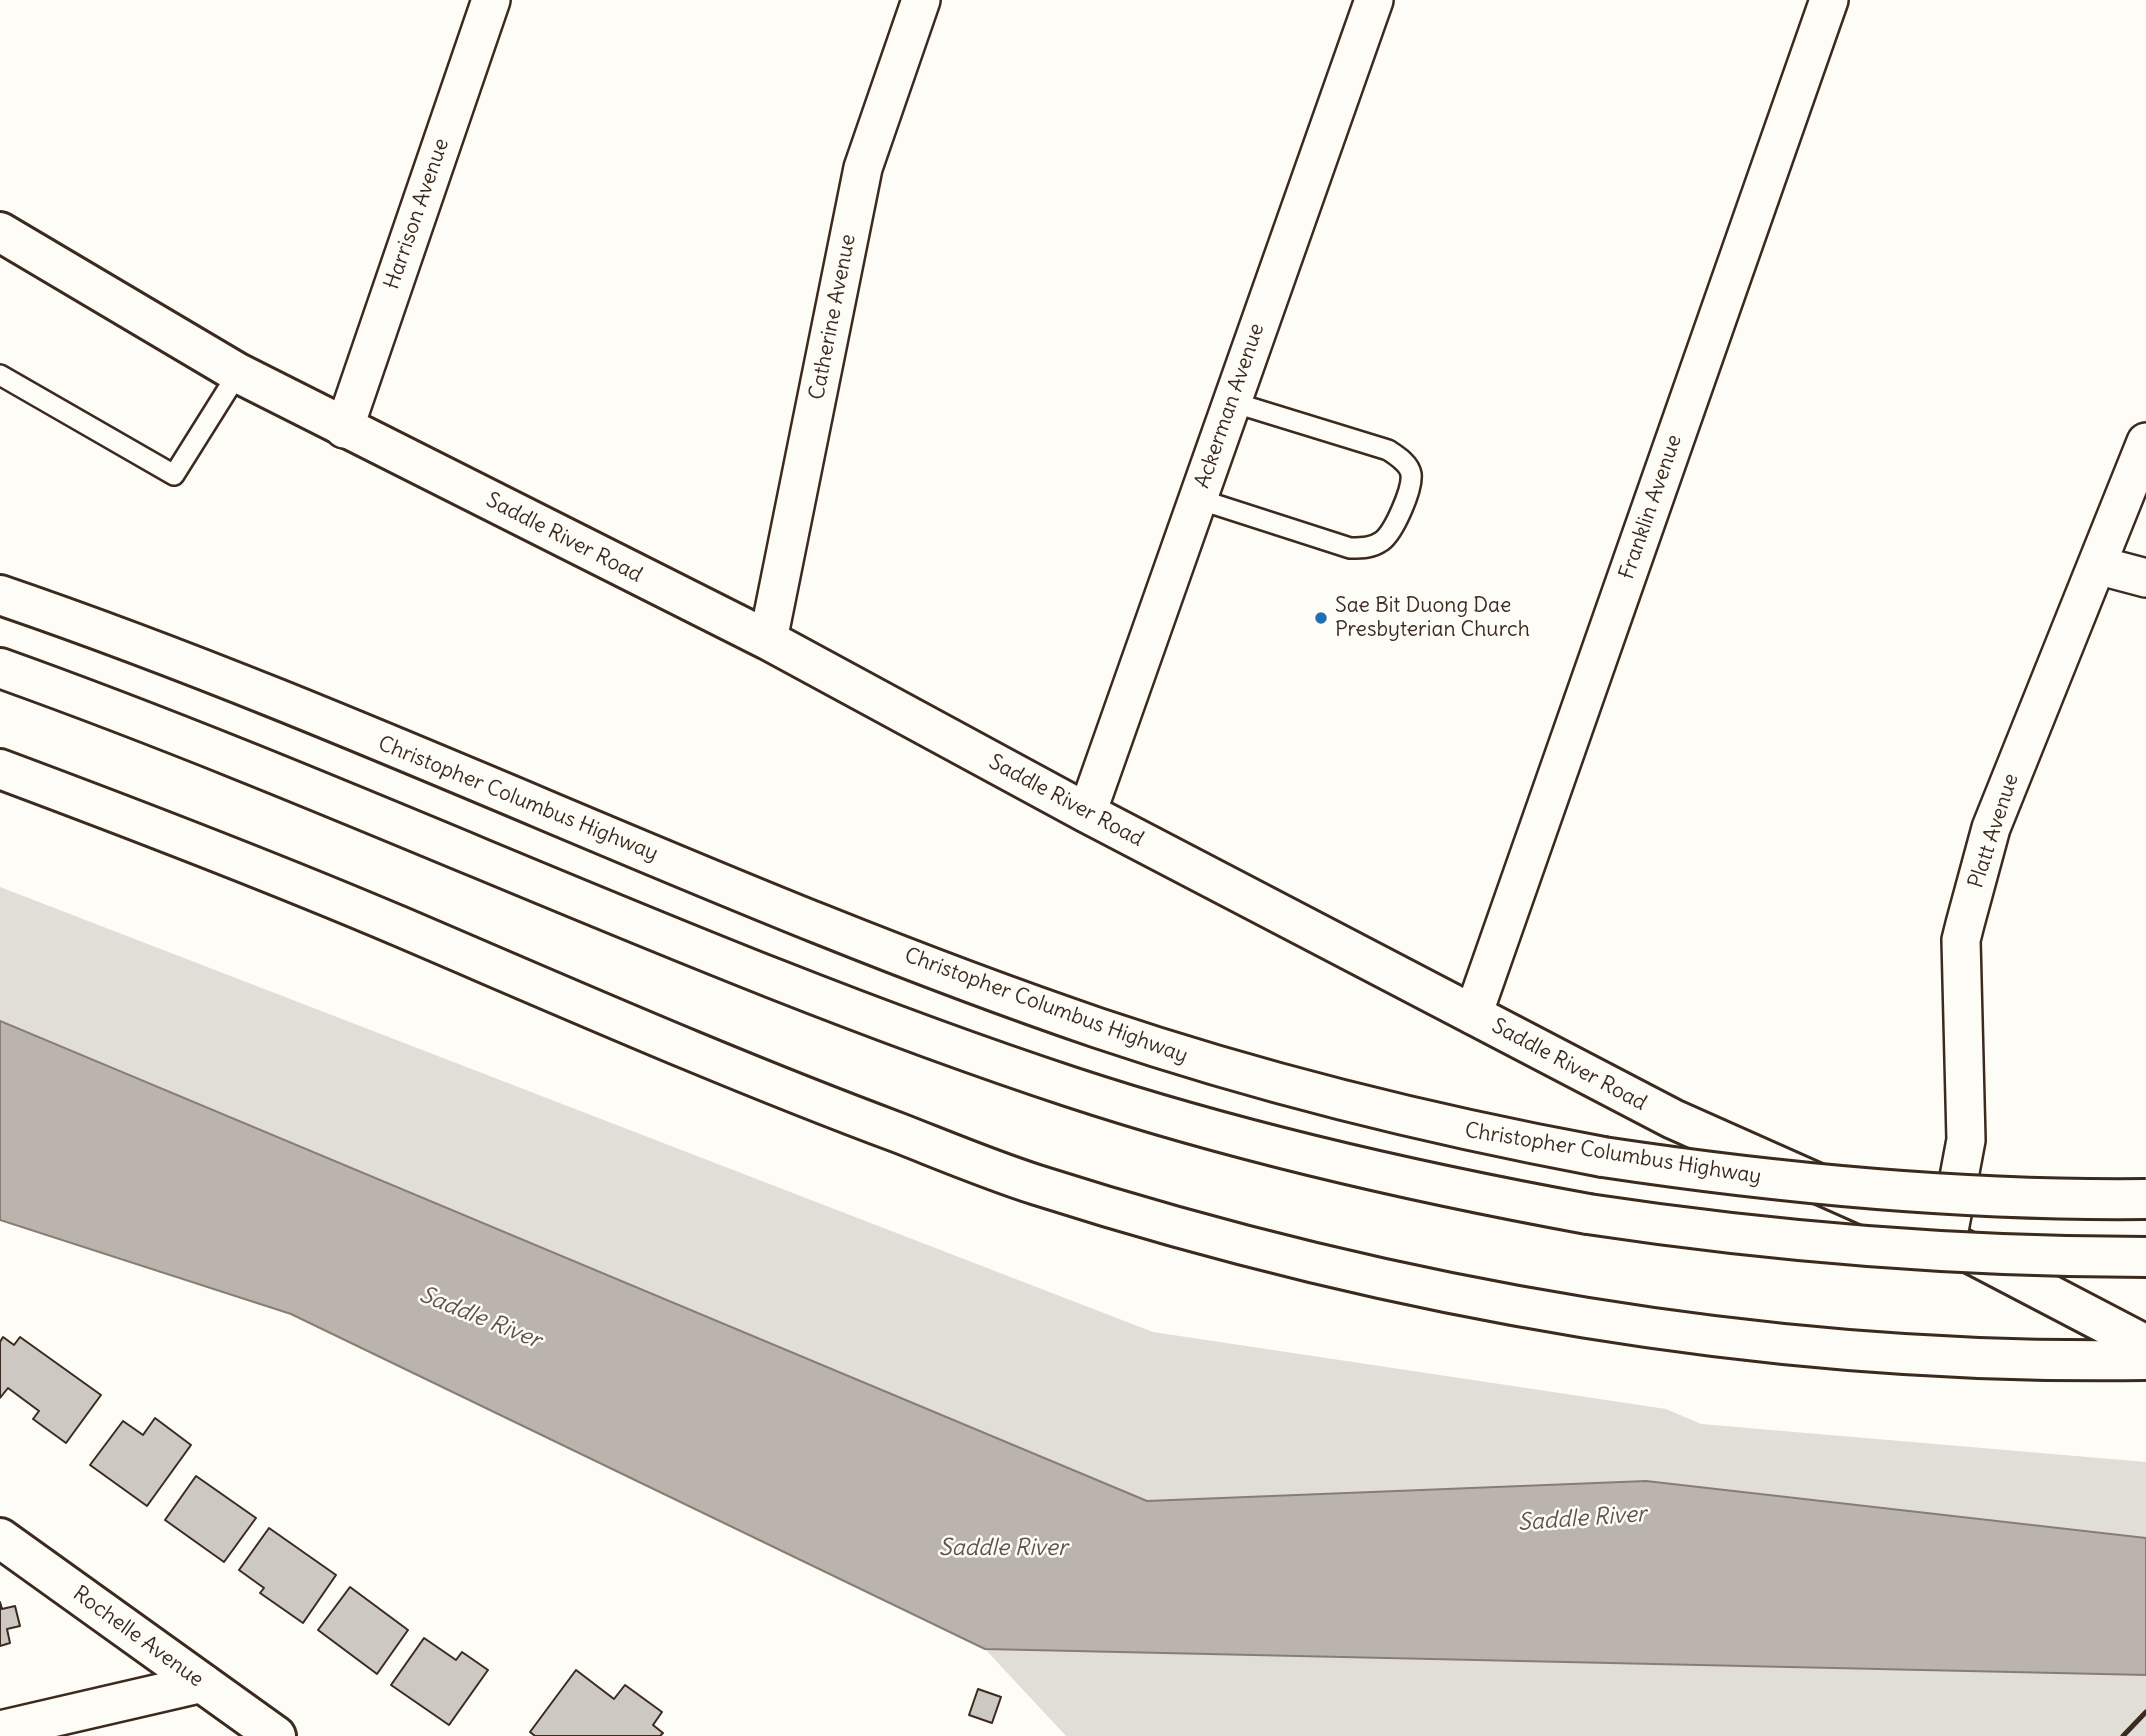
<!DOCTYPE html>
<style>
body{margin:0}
canvas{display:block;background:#fdfcf7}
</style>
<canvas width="2146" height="1736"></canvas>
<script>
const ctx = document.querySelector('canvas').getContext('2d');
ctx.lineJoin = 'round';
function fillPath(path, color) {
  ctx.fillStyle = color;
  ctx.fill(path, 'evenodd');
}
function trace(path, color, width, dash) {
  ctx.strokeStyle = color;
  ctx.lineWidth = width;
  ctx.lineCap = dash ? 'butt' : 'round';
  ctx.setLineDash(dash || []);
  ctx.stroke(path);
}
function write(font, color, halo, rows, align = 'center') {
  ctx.font = font + ' Delius,sans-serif';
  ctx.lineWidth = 5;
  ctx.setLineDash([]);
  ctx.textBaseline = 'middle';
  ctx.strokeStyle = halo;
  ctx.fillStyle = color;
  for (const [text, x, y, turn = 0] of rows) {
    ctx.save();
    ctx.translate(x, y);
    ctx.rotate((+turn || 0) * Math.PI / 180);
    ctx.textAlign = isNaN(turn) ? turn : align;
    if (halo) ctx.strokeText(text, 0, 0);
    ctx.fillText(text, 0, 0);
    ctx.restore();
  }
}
const green = new Path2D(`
 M0,887L1153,1332L1666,1409L1701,1424L2146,1462V1538L1646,1481L1147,1501L0,1021Z
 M2146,1551V1736H1066L985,1649L2088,1636Z`);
const water = new Path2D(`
 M0,1021L1147,1501L1646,1481L2146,1538V1675L985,1649L291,1314L0,1220Z`);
const building = new Path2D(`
 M3,1337L14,1345L20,1337L101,1395L66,1443L33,1419L39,1411L8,1388L0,1398V1342Z
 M155,1418L191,1445L147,1506L90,1465L123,1421L143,1435Z
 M196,1476L256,1518L224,1562L165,1520Z
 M269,1528L336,1575L303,1623L260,1593L264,1588L239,1570Z
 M350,1587L408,1630L377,1674L318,1630Z
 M0,1602L2,1609L15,1606L20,1626L7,1629L10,1643L0,1646Z
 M424,1638L456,1660L462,1652L488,1670L449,1725L391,1685Z
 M576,1670L614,1699L625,1685L662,1712L653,1725L663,1733L660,1736H535L530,1732Z
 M978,1689L1001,1697L992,1723L969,1715Z`);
const service = new Path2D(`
 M0,375L174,475L238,373
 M1198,499L1350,548C1363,548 1372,548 1382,541C1394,532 1413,489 1411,474C1409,463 1397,456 1388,450L1232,402`);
const minor = new Path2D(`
 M344,429L491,0
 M2097,565L2146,578
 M768,640L863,168L921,0
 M1087,813L1374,0
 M1473,1015L1829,0
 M1947,1241L1966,1140L1961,940L1965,924L1991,828L2146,442
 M0,1730L203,1683`);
const tertiary = new Path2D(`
 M0,232L238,373L768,640L1087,813L1673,1119L1947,1241L2146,1345
 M0,1538L276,1736`);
const motorway = new Path2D(`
 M0,595C372,722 725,901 1098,1028C1264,1084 1431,1125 1603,1157
 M0,668C361,797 707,967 1071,1087C1241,1143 1413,1182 1588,1214
 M0,769C134,819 267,870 399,926C565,997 730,1070 899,1133C945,1151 990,1170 1037,1185C1394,1299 1770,1366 2146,1360`);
const rail = new Path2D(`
 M2123,1736L2146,1712`);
const motorwayBridge = new Path2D(`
 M1603,1157C1783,1184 1964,1201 2146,1199
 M1588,1214C1774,1242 1959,1257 2146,1257`);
const markers = [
 [1321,618,7,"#1f6fb2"]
];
const streetNames = [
 ["Harrison Avenue",417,214,-71],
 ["Catherine Avenue",833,317,-79],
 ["Ackerman Avenue",1230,406,-71],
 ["Franklin Avenue",1651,507,-71],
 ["Saddle River Road",564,538,27],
 ["Christopher Columbus Highway",518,799,22],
 ["Saddle River Road",1066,801,28],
 ["Platt Avenue",1994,831,-72],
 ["Christopher Columbus Highway",1046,1006,20],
 ["Saddle River Road",1569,1065,28],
 ["Christopher Columbus Highway",1613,1154,9],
 ["Rochelle Avenue",138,1637,36]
];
const poiNames = [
 ["Sae Bit Duong Dae",1335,606],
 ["Presbyterian Church",1335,630]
];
const waterNames = [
 ["Saddle River",480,1318,22],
 ["Saddle River",1582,1519,-4],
 ["Saddle River",1003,1548]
];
fillPath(green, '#e1ded7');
fillPath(water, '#bbb4ad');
trace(water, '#887d74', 2);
fillPath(building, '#cdc8c2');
trace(building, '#3b2a1e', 2);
trace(service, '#3b2a1e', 24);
trace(minor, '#3b2a1e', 42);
trace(tertiary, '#3b2a1e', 44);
trace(motorway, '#3b2a1e', 44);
trace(service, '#fdfcf7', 19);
trace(minor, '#fdfcf7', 37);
trace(tertiary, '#fdfcf7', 38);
trace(motorway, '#fdfcf7', 38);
trace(rail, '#3b2a1e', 5);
trace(motorwayBridge, '#3b2a1e', 44, []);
trace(motorwayBridge, '#fdfcf7', 38);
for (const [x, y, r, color] of markers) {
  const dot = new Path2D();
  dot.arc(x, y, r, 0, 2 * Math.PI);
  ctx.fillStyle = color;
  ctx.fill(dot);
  trace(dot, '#fdfcf7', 2.5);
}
write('21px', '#3b2a1e', '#fdfcf7', streetNames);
write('21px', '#3b2a1e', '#fdfcf7', poiNames, 'left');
write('italic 23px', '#615349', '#fdfcf7', waterNames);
</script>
